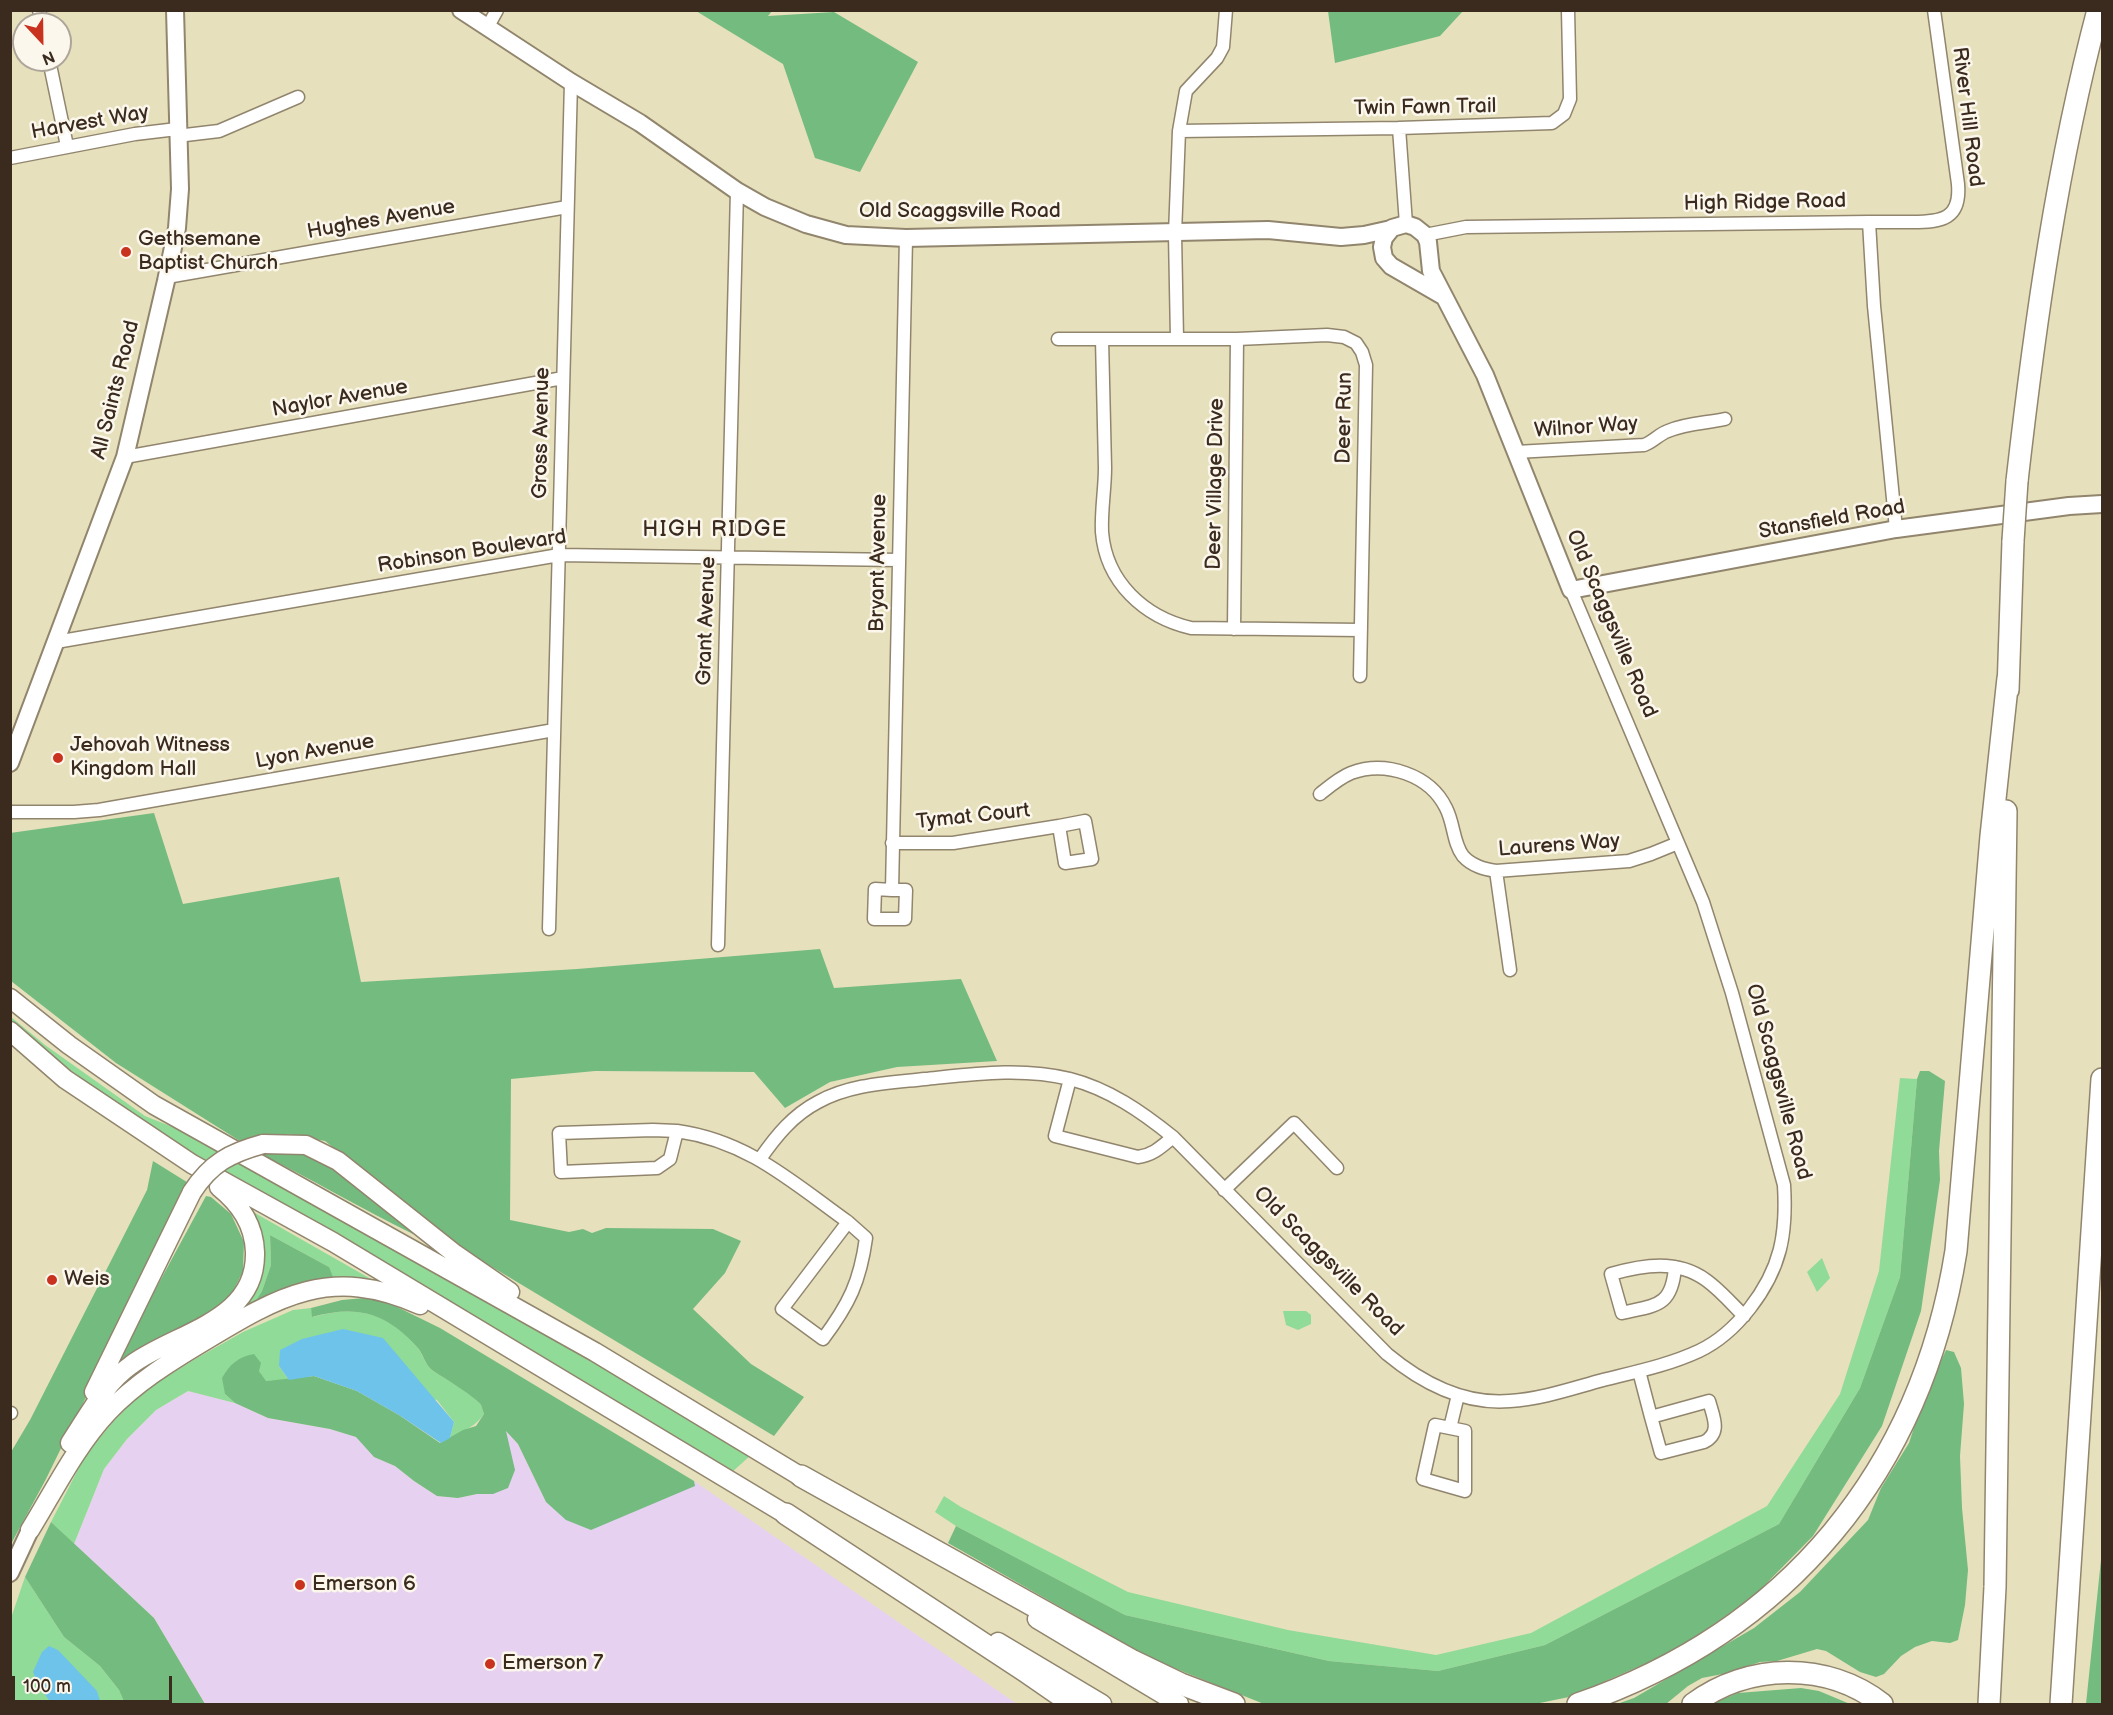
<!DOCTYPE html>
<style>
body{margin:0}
#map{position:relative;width:2113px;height:1715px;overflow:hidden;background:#e7e0bc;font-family:"Balsamiq Sans",sans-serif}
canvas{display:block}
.frame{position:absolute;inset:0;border:12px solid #3b2a1e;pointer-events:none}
.north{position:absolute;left:12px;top:12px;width:60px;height:60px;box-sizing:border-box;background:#fbf7ec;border:2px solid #aea59a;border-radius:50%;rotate:158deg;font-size:16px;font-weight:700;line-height:24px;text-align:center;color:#3b2a1e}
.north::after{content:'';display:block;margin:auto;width:21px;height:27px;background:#c8321e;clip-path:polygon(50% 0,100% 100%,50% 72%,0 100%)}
.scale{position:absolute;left:12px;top:1676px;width:160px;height:27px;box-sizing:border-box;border:3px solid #3b2a1e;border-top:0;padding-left:8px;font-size:18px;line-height:21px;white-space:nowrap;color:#3b2a1e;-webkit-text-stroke:4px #fbf7ec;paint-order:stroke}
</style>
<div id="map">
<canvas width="2113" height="1715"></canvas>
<div class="frame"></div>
<div class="north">N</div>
<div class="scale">100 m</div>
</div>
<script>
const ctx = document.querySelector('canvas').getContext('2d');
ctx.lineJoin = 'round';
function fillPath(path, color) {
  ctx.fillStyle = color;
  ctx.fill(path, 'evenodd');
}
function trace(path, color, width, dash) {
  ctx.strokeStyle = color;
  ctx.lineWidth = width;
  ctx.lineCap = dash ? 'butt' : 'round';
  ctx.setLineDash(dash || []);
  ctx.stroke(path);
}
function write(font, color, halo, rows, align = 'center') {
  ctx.font = font + ' "Balsamiq Sans",sans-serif';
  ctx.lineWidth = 5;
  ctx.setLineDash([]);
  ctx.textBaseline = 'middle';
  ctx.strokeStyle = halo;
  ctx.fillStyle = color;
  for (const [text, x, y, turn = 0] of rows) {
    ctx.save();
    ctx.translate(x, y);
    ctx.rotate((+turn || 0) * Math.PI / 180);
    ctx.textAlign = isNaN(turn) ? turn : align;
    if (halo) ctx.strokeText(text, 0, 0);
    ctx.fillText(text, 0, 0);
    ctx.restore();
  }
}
const built = new Path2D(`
 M188,1391L235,1403L268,1418L330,1429L357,1437L374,1457L395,1466L414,1481L437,1496L458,1498L477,1494H493L509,1447L505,1430L518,1444L546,1502L695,1486L694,1481L1017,1704H205L154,1618L74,1544L104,1469L127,1439L156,1410Z`);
const green = new Path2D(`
 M11,1017L45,1045L145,1116L185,1132L259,1175L378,1237L618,1374L751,1455L731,1473L245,1184L164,1138L58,1061L11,1023Z
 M1900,1078L1917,1079L1900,1277L1860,1388L1779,1524L1545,1645L1438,1671L1329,1661L1125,1615L956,1526L935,1512L944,1496L961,1507L1128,1592L1288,1630L1436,1655L1531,1633L1767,1506L1840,1394L1879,1271Z
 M249,1212L255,1213L371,1279L373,1283L328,1282L329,1267L270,1235L271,1265L262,1291L252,1308L97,1410L110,1390L251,1292Z
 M1822,1258L1830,1278L1817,1292L1807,1272Z
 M311,1308L313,1317C357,1305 386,1312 417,1347C423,1354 425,1365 432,1370C442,1377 477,1397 481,1405C482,1408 483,1411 484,1414C473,1429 465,1429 450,1438L454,1422L437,1400L279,1366L289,1380L265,1381L259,1371L225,1394L235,1403L188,1391L156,1410L127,1439L104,1469L74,1544L51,1522L86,1454L113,1422L143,1391L197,1358L243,1332L293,1310Z
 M1283,1311H1306L1311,1315V1324L1298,1330L1286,1325Z
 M25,1577L64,1637L100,1666L119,1690L125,1704H11V1618Z`);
const forest = new Path2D(`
 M696,11H772L768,16L834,12L918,62L860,172L815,158L783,64Z
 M1328,11V10L1463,11L1440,36L1335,63Z
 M154,813L183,904L339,877L361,982L577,969L820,949L834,988L961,979L997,1061L897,1067L830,1082L785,1108L754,1072L595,1071L511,1079L510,1220L569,1232L583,1229L592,1233L606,1228L713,1229L741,1241L725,1273L693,1309L751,1364L804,1397L774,1436L462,1249L325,1141L288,1134L259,1136L243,1143L116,1063L11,981L10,833Z
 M1920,1071H1929L1945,1081L1939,1151L1940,1180L1921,1311L1882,1426L1813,1536L1755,1595L1679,1649L1569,1697L1535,1704H1264L1154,1660L1101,1633L1078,1617L948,1543L956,1526L1125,1615L1329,1661L1438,1671L1545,1645L1779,1524L1860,1388L1900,1277L1917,1079Z
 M278,1151C300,1153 317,1157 335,1169L412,1229L413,1234C361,1209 311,1178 259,1154Z
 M153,1161L190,1184L46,1479L11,1544V1452L30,1420L147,1190Z
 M206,1196L211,1197L231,1214L244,1242L243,1271L231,1296L204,1316L117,1366L115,1364Z
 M270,1235L329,1267L333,1277L328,1282L252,1307L262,1291L271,1265Z
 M364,1298L387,1302L440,1328L694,1481L695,1486L591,1530L566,1520L546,1502L518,1444L506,1431L515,1470L508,1488L493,1494H477L458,1498L437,1496L414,1481L395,1466L374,1457L356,1437L330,1429L268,1418L235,1403L225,1394L222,1378C230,1364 238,1357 254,1354L261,1363L259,1371L266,1381L314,1376L357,1391L399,1415L440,1443L463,1430L476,1426L484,1414C483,1411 482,1408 481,1405C476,1397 442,1377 432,1370C425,1365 423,1353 417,1347C385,1312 357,1305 312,1317L311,1308L342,1300Z
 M1946,1350L1954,1352L1961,1368L1964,1404L1960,1456L1962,1508L1968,1570L1965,1605L1958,1640L1950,1643L1932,1641L1915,1647L1901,1656L1884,1674L1876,1677L1860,1672L1826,1651L1817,1649L1777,1661L1760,1662L1728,1673L1702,1678L1688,1686L1666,1704H1617L1634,1698L1754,1628L1800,1592L1868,1520L1881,1488L1909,1443L1923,1400Z
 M2102,1516V1704H2086L2102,1550Z
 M51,1522L154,1618L205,1704H125L119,1690L100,1666L64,1637L25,1577Z
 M1801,1688L1819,1691L1850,1704H1711L1738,1693Z`);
const water = new Path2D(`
 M343,1329L383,1338L454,1422L450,1438L441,1443L399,1415L357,1391L314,1376L289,1380L279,1366L280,1350L302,1339Z
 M49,1646L58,1650L97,1691L101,1704H52L38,1685L33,1672L42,1652Z`);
const street = new Path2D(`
 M39,10L42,24
 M487,28L497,10
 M49,60L67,146
 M1399,128L1406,224
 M1179,131L1399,128L1552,123L1564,114L1570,99L1568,10
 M177,136L219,131L298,97
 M10,158L135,134L177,129
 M1869,222C1883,222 1898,222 1912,222C1942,222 1961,219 1958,184L1934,10
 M1425,235L1466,227L1869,222L1874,306L1896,529
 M167,277L567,207
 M1058,339H1237L1327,335L1344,337L1356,343L1362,352L1366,365L1360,676
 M1102,339C1103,382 1104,425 1105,468C1105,489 1101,510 1102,532C1106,582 1144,617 1191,628L1361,630
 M1177,339L1175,234L1179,131L1186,91L1217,58L1223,47L1226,10
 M1516,452L1644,445C1653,442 1659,434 1668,431C1686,423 1707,423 1725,419
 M125,457L563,378
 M1234,629L1237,339
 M56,642L559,555L899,560
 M1320,794C1330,786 1339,778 1351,773C1386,760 1430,775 1446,808C1454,823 1453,843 1463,856C1472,866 1484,869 1496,871L1629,861L1651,854L1678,843
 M10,812H74L99,810L554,730
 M892,843H953L1059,826L1065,863L1092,859L1085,821L1059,826
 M1496,871L1510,970
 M892,890H906L905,919H874L875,889L892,890L906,238
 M549,929L571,82
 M718,945L737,191
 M1070,1079L1055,1136L1138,1157C1153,1155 1161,1147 1173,1137
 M677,1131L653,1130L559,1133L561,1172L657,1168L670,1159L677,1131C748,1141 792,1182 848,1222L782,1309L823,1339C849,1304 860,1282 866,1238L848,1222
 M760,1159C776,1136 793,1115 818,1102C851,1084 888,1083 925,1079C973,1074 1022,1067 1070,1079C1109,1089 1142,1112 1173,1137L1387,1354C1422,1383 1463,1405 1510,1401C1542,1399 1573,1388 1603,1380C1635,1372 1669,1365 1699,1351C1720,1341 1736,1326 1750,1308C1781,1268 1787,1234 1784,1185L1732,993L1703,902L1571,590
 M1224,1190L1294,1123L1337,1168
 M1675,1267C1672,1307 1656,1305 1622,1313L1611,1274C1643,1265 1677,1259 1706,1280C1720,1290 1732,1304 1744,1316
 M1639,1371L1651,1417L1709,1401C1713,1416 1722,1433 1704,1442L1661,1453L1651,1417
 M10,1413H11
 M1450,1428L1465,1431V1491L1423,1479L1435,1425L1450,1428L1458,1395`);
const secondary = new Path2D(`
 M461,10L571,82L640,123L737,191L765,207L806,224L846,235L906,238L1268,230L1341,237L1364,235L1391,229
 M1443,296L1391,266L1384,258L1382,247L1384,238L1392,228L1406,224L1415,227L1425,235L1428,242L1431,271L1485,375L1571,590L1896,529L2069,506L2102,504
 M10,763L125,457L166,281L177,228L180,189L175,10
 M10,1573L30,1530`);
const primary = new Path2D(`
 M10,998L69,1045L154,1105L595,1352L813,1484
 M10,1031L65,1079L192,1164L333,1242L797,1521
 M263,1144L306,1145L338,1161L455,1254L510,1292
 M94,1392L192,1192
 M70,1443C88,1416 104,1384 131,1365C175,1332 257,1322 255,1252C254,1224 240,1204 219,1187
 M30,1530C54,1491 76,1446 108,1412C136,1383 168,1363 203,1342C279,1296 331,1265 420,1305
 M1037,1619L1179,1704
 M998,1642L1102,1704`);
const highway = new Path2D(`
 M2017,481C2035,323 2057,165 2098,10
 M2008,690L2013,541
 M801,1476L1131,1660L1181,1684L1234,1704
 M786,1514L1025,1671L1073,1704
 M1578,1704C1788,1631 1921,1471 1956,1251L1991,836L2008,678
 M1693,1704C1748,1663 1827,1661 1882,1704
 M1989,1704L1995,1587L2006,811
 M2061,1704L2102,1079`);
const primaryBridge = new Path2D(`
 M192,1192C211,1163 230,1153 263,1144`);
const highwayBridge = new Path2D(`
 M2013,541L2017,481`);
const markers = [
 [126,252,6,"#c8321e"],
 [58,758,6,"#c8321e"],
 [52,1280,6,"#c8321e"],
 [300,1585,6,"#c8321e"],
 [490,1664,6,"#c8321e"]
];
const streetNames = [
 ["Twin Fawn Trail",1425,108,-1],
 ["River Hill Road",1967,117,83],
 ["Harvest Way",90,123,-10],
 ["High Ridge Road",1765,203,-1],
 ["Old Scaggsville Road",960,212],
 ["Hughes Avenue",381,220,-10],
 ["All Saints Road",116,390,-76],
 ["Naylor Avenue",340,399,-10],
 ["Deer Run",1345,418,-89],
 ["Wilnor Way",1586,428,-4],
 ["Gross Avenue",542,433,-89],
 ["Deer Village Drive",1216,484,-89],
 ["Stansfield Road",1832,520,-10],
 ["Robinson Boulevard",472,552,-9],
 ["Bryant Avenue",879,563,-89],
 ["Grant Avenue",707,621,-88],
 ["Old Scaggsville Road",1611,624,67],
 ["Lyon Avenue",315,752,-10],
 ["Tymat Court",973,817,-6],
 ["Laurens Way",1559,846,-4],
 ["Old Scaggsville Road",1778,1082,75],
 ["Old Scaggsville Road",1328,1262,45]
];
const poiNames = [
 ["Gethsemane",138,240],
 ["Baptist Church",138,264],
 ["Jehovah Witness",70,746],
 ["Kingdom Hall",70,770],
 ["Weis",64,1280],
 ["Emerson 6",312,1585],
 ["Emerson 7",502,1664]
];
const neighbourhoodNames = [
 ["HIGH RIDGE",715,530]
];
fillPath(built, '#e6d2f0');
fillPath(green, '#90db98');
fillPath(forest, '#74bb80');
fillPath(water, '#6dc3ea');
trace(street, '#91856d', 15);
trace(secondary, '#91856d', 20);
trace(primary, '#91856d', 21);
trace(highway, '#91856d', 24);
trace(street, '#fff', 12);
trace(secondary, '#fff', 16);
trace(primary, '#fff', 18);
trace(highway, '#fff', 21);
trace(primaryBridge, '#91856d', 21, []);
trace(highwayBridge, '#91856d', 24, []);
trace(primaryBridge, '#fff', 18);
trace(highwayBridge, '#fff', 21);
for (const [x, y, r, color] of markers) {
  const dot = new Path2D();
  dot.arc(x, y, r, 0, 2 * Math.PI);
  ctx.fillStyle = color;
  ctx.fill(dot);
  trace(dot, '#fbf7ec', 2);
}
write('21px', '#3b2a1e', '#fbf7ec', streetNames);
write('21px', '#3b2a1e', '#fbf7ec', poiNames, 'left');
ctx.letterSpacing = '1.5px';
write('22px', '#3b2a1e', '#fbf7ec', neighbourhoodNames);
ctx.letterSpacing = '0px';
</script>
